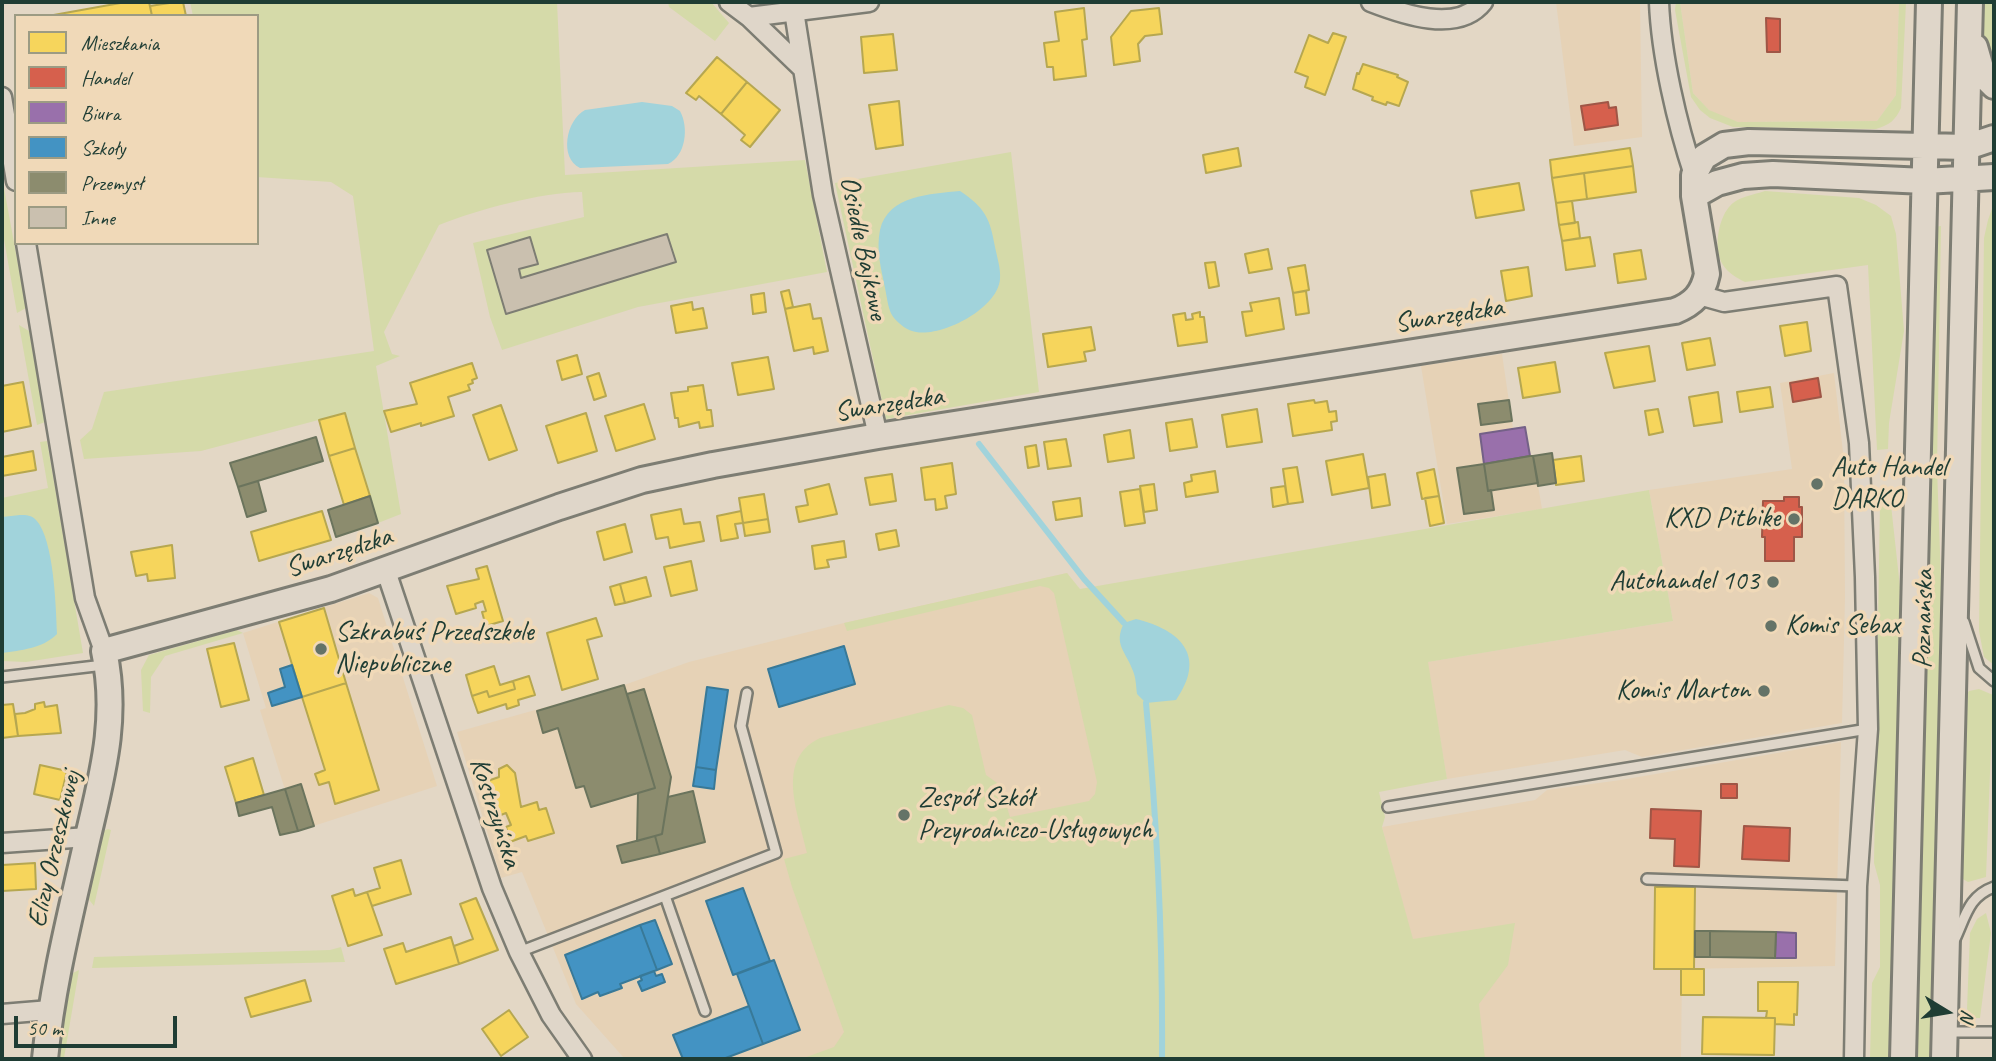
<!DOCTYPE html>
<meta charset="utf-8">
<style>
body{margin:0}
#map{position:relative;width:1996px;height:1061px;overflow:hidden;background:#e3d7c5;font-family:Caveat,sans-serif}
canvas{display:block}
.frame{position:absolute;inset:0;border:4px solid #1f3d34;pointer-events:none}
.legend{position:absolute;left:14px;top:14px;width:245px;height:231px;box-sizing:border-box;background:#f0d9b8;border:2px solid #9c9b83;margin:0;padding:9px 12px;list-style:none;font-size:21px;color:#1f3d34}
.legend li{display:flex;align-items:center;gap:14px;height:35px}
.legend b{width:35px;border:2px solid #9c9b83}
.north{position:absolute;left:1912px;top:977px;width:70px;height:70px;-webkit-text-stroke:5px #f0d9b8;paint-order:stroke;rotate:101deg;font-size:19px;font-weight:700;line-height:28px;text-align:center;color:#1f3d34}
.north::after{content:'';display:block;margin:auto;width:24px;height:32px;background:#1f3d34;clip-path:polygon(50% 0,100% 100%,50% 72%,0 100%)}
.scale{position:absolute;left:14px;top:1016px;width:163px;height:32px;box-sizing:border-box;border:4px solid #1f3d34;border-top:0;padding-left:9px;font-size:21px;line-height:24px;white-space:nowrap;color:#1f3d34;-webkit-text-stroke:5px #f0d9b8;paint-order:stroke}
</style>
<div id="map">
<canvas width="1996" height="1061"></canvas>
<div class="frame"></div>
<ul class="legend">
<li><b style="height:19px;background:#f6d55c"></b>Mieszkania</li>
<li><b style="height:19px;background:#d6604d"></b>Handel</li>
<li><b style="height:19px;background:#9970ab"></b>Biura</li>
<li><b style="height:19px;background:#4393c3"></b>Szkoły</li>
<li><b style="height:19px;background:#8c8c6e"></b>Przemysł</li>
<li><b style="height:19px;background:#cac0af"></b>Inne</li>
</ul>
<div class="north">N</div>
<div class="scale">50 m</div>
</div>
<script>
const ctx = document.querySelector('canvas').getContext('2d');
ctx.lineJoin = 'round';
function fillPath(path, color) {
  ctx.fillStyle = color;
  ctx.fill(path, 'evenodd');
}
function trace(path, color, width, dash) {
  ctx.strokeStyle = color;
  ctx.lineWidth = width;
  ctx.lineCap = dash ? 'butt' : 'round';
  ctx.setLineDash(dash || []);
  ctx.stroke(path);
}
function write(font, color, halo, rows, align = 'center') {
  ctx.font = font + ' Caveat,sans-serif';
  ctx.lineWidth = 7;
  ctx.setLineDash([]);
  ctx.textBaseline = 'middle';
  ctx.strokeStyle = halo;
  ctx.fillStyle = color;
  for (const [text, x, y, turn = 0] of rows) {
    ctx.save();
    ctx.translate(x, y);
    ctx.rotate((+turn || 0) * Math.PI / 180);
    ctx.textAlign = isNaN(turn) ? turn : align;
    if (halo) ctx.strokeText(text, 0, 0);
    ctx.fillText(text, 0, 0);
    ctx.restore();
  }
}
const built = new Path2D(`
 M1556,2H1640L1642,137L1574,146Z
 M1680,2L1899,4L1896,95L1877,121L1738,122L1724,118L1709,110L1693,93Z
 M1502,354L1513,429L1525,427L1530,456H1533L1542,509L1447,524L1421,366Z
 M1834,373L1844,461L1845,597L1842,723L1642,757L1625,750L1447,779L1427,662L1673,621L1649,490L1792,469L1780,383Z
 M1067,573L1079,589L1412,939L1382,827L1535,800L1547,790L1621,780L1841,742L1835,966L1682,969L1681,1059H625L576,1004L522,872L501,878L457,732L624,685L689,662L844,623Z
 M369,593L378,598L437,786L298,831L260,710L266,708L243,633Z`);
const green = new Path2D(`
 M190,2H557L565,175L805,160L827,272L638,307L502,350L490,317L473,243L584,217L582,192C538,193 480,209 439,225L384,332L392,354L400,356L376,366L401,514L378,523L345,413L201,451L84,459L80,440L92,429L104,392L374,351L353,196L331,182L257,177V16H193Z
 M668,2H711L729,23L715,41L669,7Z
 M1676,2H1680L1693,93L1709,110L1738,122L1877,121L1896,95L1899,2H1906L1901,108C1895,121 1889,125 1876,129L1733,127L1710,118L1700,110L1691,97L1675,10Z
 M1981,2H1993L1994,73L1980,36Z
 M1011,152L1039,392L886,419L835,183Z
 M2,187L4,188L26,308L17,313L2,228Z
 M1765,191L1859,198L1876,205L1891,216L1896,234L1904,331L1889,423L1888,449L1877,450L1868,265L1745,282C1737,278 1728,273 1723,265C1713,250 1718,220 1729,207C1737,197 1753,195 1765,191Z
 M1994,203V665L1984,657L1979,631L1984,238L1988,220Z
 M1941,226L1937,468L1942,608L1932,1059H1915L1935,227Z
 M19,325L29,331L45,422L37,425Z
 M47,441L83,653L26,662L2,661V498L48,488L40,442Z
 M1649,490L1673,621L1428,662L1447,779L1379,792L1385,817L1382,827L1413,939L1515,923L1508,965L1479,1004L1485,1059H801L834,1047L844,1032L792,887L784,859L807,853C799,815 774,760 820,738L949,705L963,708L972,715L986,775L1000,785L1010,817L1089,801L1095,794L1097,782L1054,593L1049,588L1040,586L847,631L844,623L1067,573L1080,589Z
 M1880,504L1891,505L1900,587L1890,1059H1870L1872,983L1880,967V885L1874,863Z
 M237,630L243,633L165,656L151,677L150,713L143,711L141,670L149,655Z
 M1979,689L1993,695L1986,877L1968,882L1961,878L1966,695L1969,691Z
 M108,829L111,830L94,906L87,897L103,831Z
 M1986,913L1991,933L1980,1018H1974L1967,1009L1970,933L1977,919Z
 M341,947L345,962L92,968L94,957L330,950Z
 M79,970L64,1058L57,1059L71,974Z`);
const water = new Path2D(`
 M642,102L672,106L680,111C689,127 686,156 668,164L580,168C559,158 566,120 585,110Z
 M960,191C985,208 990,218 995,247C997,257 1001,269 1000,279C998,308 943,337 916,332C908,331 899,324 894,318C888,311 887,297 885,288C881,268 876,250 880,230C888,195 931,194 960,191Z
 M20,515C27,515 31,515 36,520C54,539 56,607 57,634C42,649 21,650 2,653V517Z
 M1136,619C1181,630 1207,656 1176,700L1146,703L1137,694C1136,686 1136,678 1133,671C1126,651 1113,645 1124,623Z`);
const homes = new Path2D(`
 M126,2H149L152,16H48Z
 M176,2H183L186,16H152L150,6Z
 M1084,8L1087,39L1082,40L1086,76L1054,80L1053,67H1047L1044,43L1059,41L1055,12Z
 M1159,8L1162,34L1145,36L1138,44L1140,61L1114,65L1111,37L1131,11Z
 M1333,33L1346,37L1325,95L1305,87L1308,77L1295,72L1309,35L1328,43Z
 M893,34L897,70L864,73L861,37Z
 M717,57L747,82L721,114L699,96L696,100L686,93Z
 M1363,64L1398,75L1397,77L1408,82L1399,106L1387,102L1386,105L1372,100L1373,97L1353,89L1357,73L1359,74Z
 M747,82L780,110L750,147L741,140L745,135L721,114Z
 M899,101L903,145L876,149L869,105Z
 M1238,148L1241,166L1206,173L1203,155Z
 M1630,148L1633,166L1552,178L1550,160Z
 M1633,166L1636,192L1587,199L1584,173Z
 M1584,173L1587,199L1556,203L1552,178Z
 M1519,183L1524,210L1476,218L1471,191Z
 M1572,201L1575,223L1559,225L1556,203Z
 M1578,222L1580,238L1562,241L1559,225Z
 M1590,237L1595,266L1566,270L1562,241Z
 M1268,249L1272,269L1249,273L1245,254Z
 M1641,250L1646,279L1618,283L1614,254Z
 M1215,262L1219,286L1209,288L1205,263Z
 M1305,265L1309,290L1293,293L1288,268Z
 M1528,267L1532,296L1506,301L1501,271Z
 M789,290L793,307L785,309L781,292Z
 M1306,291L1309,313L1296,315L1293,293Z
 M764,293L766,312L753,314L751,295Z
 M1279,298L1284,329L1246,336L1242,312L1252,311L1250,303Z
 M692,302L693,310L703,308L707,328L676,333L671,306Z
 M810,304L813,319L821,318L828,351L814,354L813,347L794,351L785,309Z
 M1200,312V317H1204L1207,342L1178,346L1173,315L1185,313L1186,320L1193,319L1192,314Z
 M1807,322L1811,351L1785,356L1780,326Z
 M1091,327L1095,350L1084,352L1086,361L1048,367L1043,334Z
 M1710,338L1715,365L1687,370L1682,343Z
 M1649,346L1655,381L1614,388L1605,353Z
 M577,355L582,374L562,380L557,361Z
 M768,357L774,389L738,395L732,363Z
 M1555,362L1560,392L1523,398L1518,368Z
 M472,363L477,378L472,380L473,383L468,385L470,390L448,397L454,416L421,426V423L391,432L384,411L417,404L410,383Z
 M599,373L606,396L594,400L587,377Z
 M23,382L31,426L2,432V386Z
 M703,385L707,410H711L713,426L700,428L699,422L679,427L678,418H675L671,393L688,391V387Z
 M1770,387L1773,407L1740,412L1737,392Z
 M1718,392L1722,422L1694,426L1689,397Z
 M1314,400L1315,403L1327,401L1329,412L1336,411L1337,421L1331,422L1332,430L1293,436L1288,404Z
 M644,404L655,439L616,451L605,416Z
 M501,405L517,450L489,460L473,415Z
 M1257,409L1262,442L1227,447L1222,415Z
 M1658,409L1663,432L1649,435L1645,411Z
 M345,413L355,448L329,456L319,420Z
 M586,413L597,451L558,463L546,426Z
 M1192,419L1197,447L1170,451L1166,423Z
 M1130,430L1134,458L1108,462L1104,435Z
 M1066,439L1071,466L1048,469L1044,442Z
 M1036,445L1039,466L1028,468L1025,447Z
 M355,448L370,496L344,505L329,456Z
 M33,451L36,470L2,476V457Z
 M1363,454L1369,488L1332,495L1326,461Z
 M1581,456L1584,481L1556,485L1553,460Z
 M952,463L956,494L945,496L947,508L936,510L935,499L925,500L921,468Z
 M1297,467L1303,502L1288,504L1283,469Z
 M1434,469L1439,496L1422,499L1417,473Z
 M1215,471L1218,492L1186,497L1184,483L1192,481L1191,475Z
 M892,474L896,501L870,505L865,478Z
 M1385,474L1390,505L1372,508L1368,477Z
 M829,484L837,514L799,522L796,507L808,505L805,490Z
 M1154,484L1157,510L1144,512L1140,486Z
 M1285,486L1288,504L1273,507L1271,488Z
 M1140,489L1145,523L1125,526L1120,492Z
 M764,494L768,519L743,523L739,498Z
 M1439,496L1444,523L1430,526L1425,498Z
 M1080,498L1082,516L1056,520L1053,502Z
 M681,509L684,524L700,522L704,541L670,548L668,537L656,539L651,515Z
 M322,511L331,540L259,561L251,532Z
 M741,511L743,523L735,524L738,538L721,541L717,516Z
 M768,519L770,532L745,536L743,523Z
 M625,524L632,552L604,560L597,532Z
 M896,530L899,546L879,550L876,534Z
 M844,541L846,557L827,560L829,567L815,569L812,546Z
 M172,545L175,578L148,581L147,574L136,576L131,552Z
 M691,561L697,590L671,596L664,567Z
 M487,566L503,621L486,626L482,612L486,611L483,601L475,604L476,608L456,614L447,586L479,579L476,569Z
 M646,577L651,596L625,603L620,584Z
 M620,584L625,603L615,605L610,587Z
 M324,608L346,683L302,697L279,622Z
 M596,618L602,636L587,640L598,679L562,690L547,633Z
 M234,643L249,700L221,707L207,649Z
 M494,666L500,685L513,681L515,689L489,697L487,691L472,696L466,675Z
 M529,676L535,695L518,700L519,705L507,709L506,704L478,713L472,696L487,691L489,697L515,689L513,681Z
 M346,683L379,790L335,804L329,782L319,785L315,774L325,770L302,697Z
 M44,702L45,707L57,705L61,733L18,736L15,714L25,713L35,709V704Z
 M13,704L18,736L2,738V705Z
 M253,758L264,795L236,803L225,767Z
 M40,765L67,771L60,800L34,794Z
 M507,765L515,773L521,807L537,802L539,810L546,808L554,833L528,841L526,836L510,842L506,827L511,825L506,813L493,818L482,783L499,777V769Z
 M401,860L411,894L372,906L367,892L380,888L374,868Z
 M35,863L36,889L2,891V865Z
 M1655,887H1695L1694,969H1654Z
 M353,889L355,896L367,892L382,935L348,946L332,896Z
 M476,898L498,950L459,964L454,946L473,939L460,904Z
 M451,937L459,964L396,984L384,949L403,943L406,952Z
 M1681,969H1704V995H1681Z
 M305,980L311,1001L251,1017L245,998Z
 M1758,982H1798L1797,1015L1794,1014V1025L1775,1024V1018H1766L1767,1011H1758Z
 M509,1010L528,1037L501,1056L482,1029Z
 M1703,1017L1775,1018L1774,1055L1702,1054Z`);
const shops = new Path2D(`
 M1766,18L1780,19V52H1767Z
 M1608,102L1609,108L1616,107L1618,125L1585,130L1581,106Z
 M1818,378L1821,397L1793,402L1790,383Z
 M1784,497H1799V507H1802V537H1794V561H1765V537H1762L1763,501H1784Z
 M1721,784H1737V798H1721Z
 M1651,809L1701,811L1699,867L1674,866L1675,839L1650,838Z
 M1744,826L1790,828L1789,861L1742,859Z`);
const offices = new Path2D(`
 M1525,427L1530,456L1484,464L1480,434Z
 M1776,932L1796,933V958H1775Z`);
const schools = new Path2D(`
 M844,646L855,684L779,707L768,669Z
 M292,665L302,697L272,706L268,693L285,687L280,669Z
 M707,687L728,690L716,770L696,767Z
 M696,767L716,770L714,789L693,786Z
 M743,888L770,961L733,975L706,901Z
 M655,920L672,964L657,970L640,925Z
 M640,925L657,970L620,984L622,988L600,996L598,992L582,999L565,955Z
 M774,960L800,1030L763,1044L737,974Z
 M654,971L656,976L662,974L665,982L642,991L638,982L642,980L640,976Z
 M749,1006L763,1044L723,1059H683L673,1035Z`);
const industry = new Path2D(`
 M1509,400L1512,421L1481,425L1478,404Z
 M316,437L323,461L238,487L230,463Z
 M1552,453L1556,483L1538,486L1533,456Z
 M1530,456H1533L1538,483L1488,491L1484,464Z
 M1484,464L1488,491L1491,490L1494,510L1464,514L1457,468Z
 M258,481L266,511L247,517L238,487Z
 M370,496L378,523L336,537L328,510Z
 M624,685L655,788L591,807L584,786L576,788L558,728L543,733L537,711Z
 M644,689L671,777L662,834L637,841L638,793L655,788L627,694Z
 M301,784L314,826L298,831L285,789Z
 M285,789L298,831L280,835L272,807L239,816L236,803Z
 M693,791L705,842L660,854L655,836L662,834L668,797Z
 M655,836L660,854L622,863L617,846Z
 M1695,931H1710V957H1695Z
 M1710,931L1776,932L1775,958L1710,957Z`);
const stream = new Path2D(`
 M979,444L1084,579L1124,623
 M1146,703C1157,822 1163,940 1162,1059`);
const building = new Path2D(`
 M667,234L676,262L506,314L487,250L530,237L538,264L519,269L521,278Z`);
const lane = new Path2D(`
 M1964,622L1979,668L1994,681
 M2,677L104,665
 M1388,807L1868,729
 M1647,879L1857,886
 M665,896L705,1011
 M1955,939C1966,915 1969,896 1994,887
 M519,952L776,853L741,726L747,693
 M1947,1032H1994`);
const street = new Path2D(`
 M729,2L749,17L869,2
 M1371,2C1402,14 1458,34 1483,2
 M1659,2C1661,55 1677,124 1694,175
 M794,11L823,195L878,436
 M749,17L803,69
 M2,97L16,181
 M26,243L85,598L104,651
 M1699,295L1724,302L1837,286L1859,443L1865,577L1868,729L1857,886L1854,1059
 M386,571L492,888L519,952L551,1015L582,1059
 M2,843L88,837
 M2,1014L50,1010`);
const secondary = new Path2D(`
 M1975,47L1983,75L1994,86
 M1694,196L1717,183L1743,176L1773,174L1925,181L1994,177
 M45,1059C52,987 70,916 86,845C101,779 119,720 104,651L331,589L559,507L642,480L713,465L878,436L1675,311C1693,304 1703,294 1707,274L1694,196V175L1704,157L1724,145L1749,142L1967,147L1994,138
 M1903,1059L1929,2
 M1944,1059L1970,2`);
const markers = [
 [1817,484,7,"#647367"],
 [1794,519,7,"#647367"],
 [1773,582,7,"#647367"],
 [1771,626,7,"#647367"],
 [321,649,7,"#647367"],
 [1764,691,7,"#647367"],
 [904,815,7,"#647367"]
];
const streetNames = [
 ["Osiedle Bajkowe",863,248,78],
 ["Swarzędzka",1449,316,-9],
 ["Swarzędzka",889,405,-9],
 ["Swarzędzka",339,553,-18],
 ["Poznańska",1924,619,-89],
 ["Kostrzyńska",495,813,72],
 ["Elizy Orzeszkowej",55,849,-77]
];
const poiNames = [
 ["Auto Handel",1831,468],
 ["DARKO",1831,500],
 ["KXD Pitbike",1780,519,"right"],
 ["Autohandel 103",1759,582,"right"],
 ["Komis Sebax",1785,626],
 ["Szkrabuś Przedszkole",335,633],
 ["Niepubliczne",335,665],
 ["Komis Marton",1750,691,"right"],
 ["Zespół Szkół",918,799],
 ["Przyrodniczo-Usługowych",918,831]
];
fillPath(built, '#e6d2b6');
fillPath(green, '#d5daa9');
fillPath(water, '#a1d3db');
fillPath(homes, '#f6d55c');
trace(homes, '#b6a750', 2);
fillPath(shops, '#d6604d');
trace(shops, '#9f5646', 2);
fillPath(offices, '#9970ab');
trace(offices, '#746187', 2);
fillPath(schools, '#4393c3');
trace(schools, '#387998', 2);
fillPath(industry, '#8c8c6e');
trace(industry, '#6b745d', 2);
trace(stream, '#a1d3db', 6);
fillPath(building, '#cac0af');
trace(building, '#7d7d73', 2);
trace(lane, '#7d7d73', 14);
trace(street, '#7d7d73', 23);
trace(secondary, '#7d7d73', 30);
trace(lane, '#dfd6c9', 9);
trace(street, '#dfd6c9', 18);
trace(secondary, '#dfd6c9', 24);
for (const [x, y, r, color] of markers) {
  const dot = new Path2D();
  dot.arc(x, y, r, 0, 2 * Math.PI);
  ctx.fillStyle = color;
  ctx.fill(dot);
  trace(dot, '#f0d9b8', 2.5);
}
write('28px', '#1f3d34', '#f0d9b8', streetNames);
write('28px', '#1f3d34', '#f0d9b8', poiNames, 'left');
</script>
